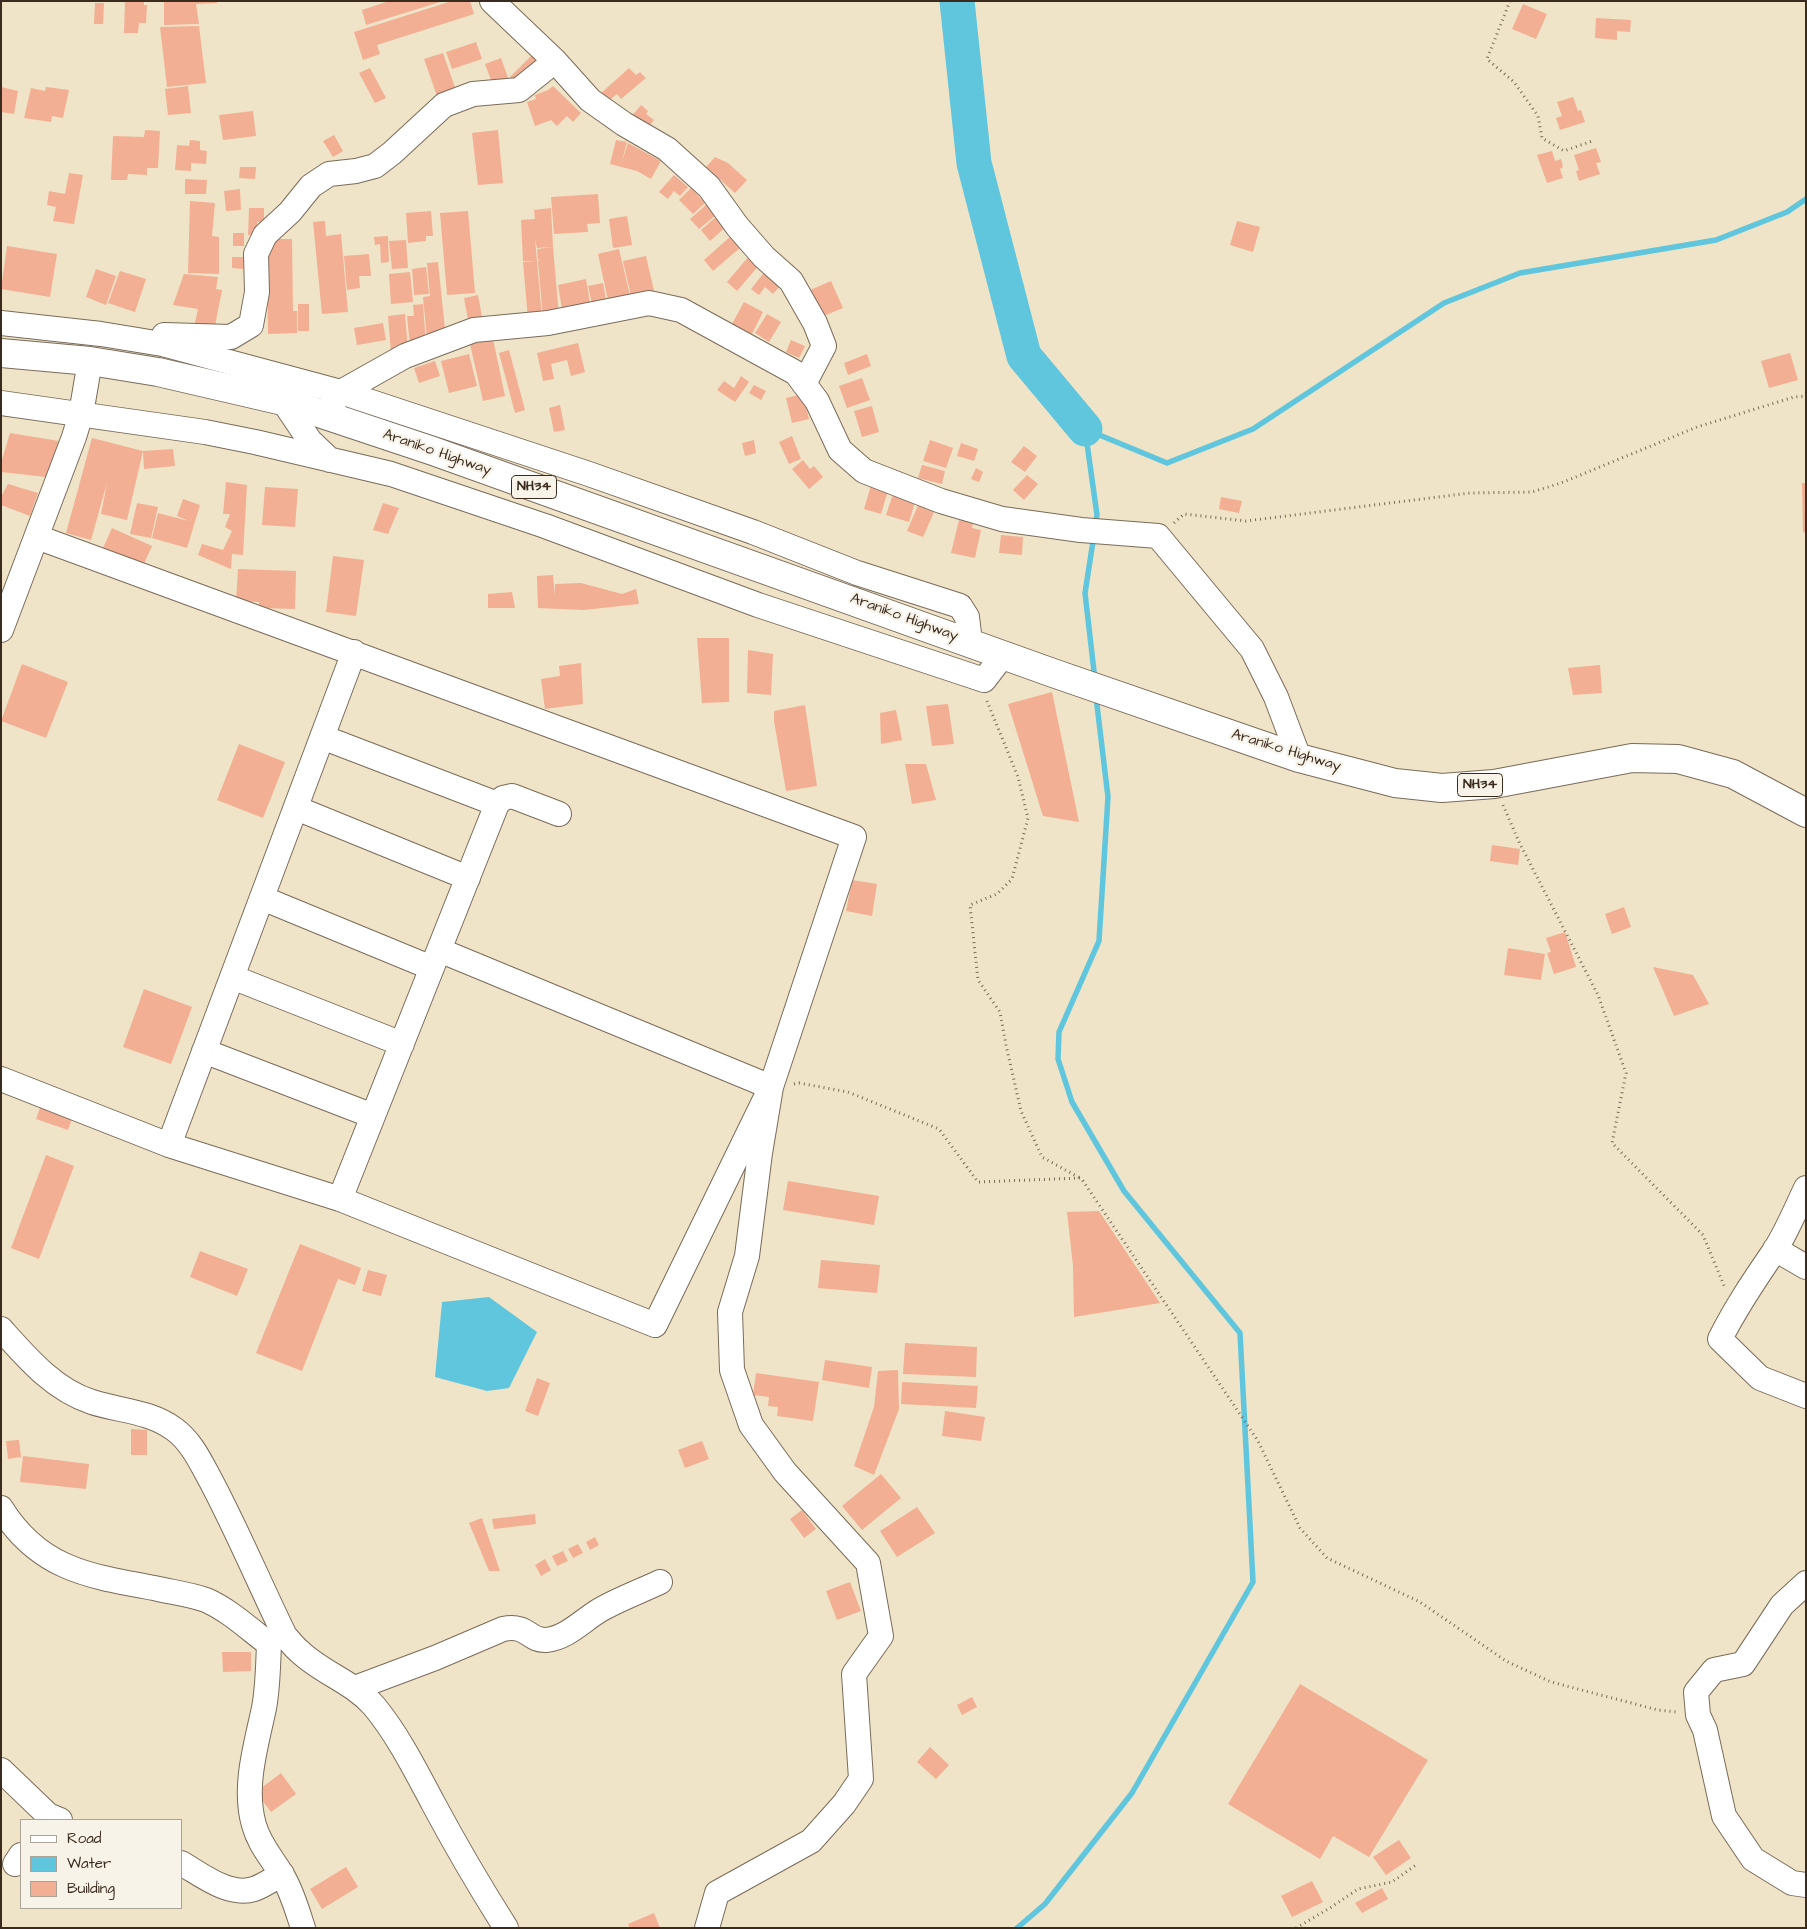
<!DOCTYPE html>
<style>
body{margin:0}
#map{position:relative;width:1807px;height:1929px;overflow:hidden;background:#efe4c7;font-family:"Architects Daughter",sans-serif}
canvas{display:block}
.frame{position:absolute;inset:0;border:2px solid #3b2a1e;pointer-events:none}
.legend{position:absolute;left:20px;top:1819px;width:162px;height:90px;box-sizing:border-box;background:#f7f3e8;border:1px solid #aca397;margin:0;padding:6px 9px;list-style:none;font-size:15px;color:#3b2a1e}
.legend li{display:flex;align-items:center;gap:10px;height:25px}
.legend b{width:25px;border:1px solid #aca397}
</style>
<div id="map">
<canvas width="1807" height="1929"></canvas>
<div class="frame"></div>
<ul class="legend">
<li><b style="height:6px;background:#fff"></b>Road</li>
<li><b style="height:14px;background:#60c6dd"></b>Water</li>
<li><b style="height:14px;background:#f2af94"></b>Building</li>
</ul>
</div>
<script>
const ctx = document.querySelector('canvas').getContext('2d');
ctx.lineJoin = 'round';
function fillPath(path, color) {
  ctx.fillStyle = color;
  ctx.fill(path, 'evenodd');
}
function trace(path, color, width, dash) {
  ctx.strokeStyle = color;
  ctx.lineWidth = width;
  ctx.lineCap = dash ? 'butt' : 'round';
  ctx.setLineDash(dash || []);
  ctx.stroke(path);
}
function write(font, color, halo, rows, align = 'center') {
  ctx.font = font + ' "Architects Daughter",sans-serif';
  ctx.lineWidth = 4.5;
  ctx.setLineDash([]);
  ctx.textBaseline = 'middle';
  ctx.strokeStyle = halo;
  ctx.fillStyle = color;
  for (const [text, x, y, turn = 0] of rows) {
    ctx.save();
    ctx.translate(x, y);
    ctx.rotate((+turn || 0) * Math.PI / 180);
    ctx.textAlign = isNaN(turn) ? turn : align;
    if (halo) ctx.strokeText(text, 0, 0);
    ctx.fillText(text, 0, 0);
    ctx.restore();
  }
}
const water = new Path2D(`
 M489,1297L537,1332L509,1388L487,1391L435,1377L442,1302Z`);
const stream = new Path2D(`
 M1085,429L1097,515L1095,526
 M1085,429L1167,463L1253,429L1444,303L1520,273L1716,240L1787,212L1806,199
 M1094,535L1085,593L1095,680
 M1017,1928L1045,1904L1132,1793L1253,1582L1240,1333L1124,1191L1072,1102L1058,1059L1059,1032L1099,941L1108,797L1096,697`);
const river = new Path2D(`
 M957,1L974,163L1024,356L1085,429`);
const building = new Path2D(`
 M125,1H144V5H147L146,23H139L138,33H124Z
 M164,1H216L217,3L196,4L199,24L164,25Z
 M389,1H440V2L366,25L362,10Z
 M452,1H470L474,14L377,45L380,54L363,60L354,32Z
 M95,3H104L103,24H94Z
 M1523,4L1547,14L1536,39L1512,29Z
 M1596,18L1631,20L1630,32L1617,31V40L1595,38Z
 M199,26L206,83L167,87L160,27Z
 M476,42L482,59L452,69L446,52Z
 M443,53L457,93L438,99L424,59Z
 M533,54L541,62L518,85L510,77Z
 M501,58L511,86L494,88L485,64Z
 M370,68L386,98L375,103L359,73Z
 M629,68L636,75L640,72L646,78L621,99L617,94L606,103L599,95Z
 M188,86L191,113L168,115L165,89Z
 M553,86L581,113L573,122L567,116L557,126L551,120L535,126L527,102L536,99L535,95L548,90Z
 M1,87L18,91L14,114L1,112Z
 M46,87L69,90L63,118L52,116L51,122L24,118L31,88L45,91Z
 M1573,97L1578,111L1581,110L1585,122L1560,130L1556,118L1562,116L1557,102Z
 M641,105L648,111L646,114L654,120L647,129L631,117Z
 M253,111L256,136L223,140L219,115Z
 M145,130L160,131L158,168H147V175L128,174L127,180H111L113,136L144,137Z
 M498,130L503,183L478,185L472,133Z
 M334,135L343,151L333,157L323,141Z
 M190,140L200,141V150L207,151L206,164L191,163V171L175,170L177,145L189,146Z
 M616,140L627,142L621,164L628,143L661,161L651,179L637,171L610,164Z
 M1596,148L1601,162L1596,163L1600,174L1579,181L1576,171L1579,170L1574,155Z
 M1552,151L1555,161L1561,159L1563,167L1560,169L1563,178L1547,183L1537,155Z
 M715,157L728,163L747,180L735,193L706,167Z
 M240,167H256L255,179L239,178Z
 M69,173L83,175L74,224L53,221L56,207L47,205L49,191L65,194Z
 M674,175L688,187L680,196L674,191L668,199L659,192Z
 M185,179L207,180L206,194H185Z
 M691,188L705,203L693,214L679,200Z
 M240,189L241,210L226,211L224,191Z
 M598,194L600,223L587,224L588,232L554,234L551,197Z
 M190,201L215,203L212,236L219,237V274L188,273Z
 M707,204L716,215L699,229L690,219Z
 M249,208H264V222H257V236L248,235Z
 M551,208L553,247L537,248L535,239L537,261H523L521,220L535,219L534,210Z
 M431,211L433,236H426V241L408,243L406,213Z
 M468,211L475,293L447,295L440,213Z
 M718,215L727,226L710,241L701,230Z
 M627,216L632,245L613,248L609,219Z
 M325,221L326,236L341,234L348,312L322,314L313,222Z
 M1237,221L1260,227L1253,252L1230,245Z
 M233,233H244V246H233Z
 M388,236L389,262L381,263L380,244L375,245L374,237Z
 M731,236L741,247L713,271L704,260Z
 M267,239H292L293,311H297V333L268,334Z
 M406,240L408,268L392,269L389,241Z
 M7,246L57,254L50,297L1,289Z
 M553,247L559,316L543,318L538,261L540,260H538L537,249Z
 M619,249L631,300L609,305L598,254Z
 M369,254L371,276H359L360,288L347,290L344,256Z
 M750,255L760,264L737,291L727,282Z
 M646,256L654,291L631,296L623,261Z
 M232,257H244L243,269L232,268Z
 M537,261L542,318L528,319L523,262Z
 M438,262L445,329L439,330L440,338L427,339L423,297L430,296L427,263Z
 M426,267L429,294L414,295L412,269Z
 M96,269L116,276L106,305L86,297Z
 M766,270L782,284L773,294L765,287L759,295L751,289Z
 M120,271L146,279L135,312L108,303Z
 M410,272L413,302L391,304L389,274Z
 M184,274L218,277L216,289L222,290L214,331L194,327L198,309L173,305Z
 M586,279L591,309L563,315L558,285Z
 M831,281L843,308L821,317L810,290Z
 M603,283L607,305L593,308L588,286Z
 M478,295L483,322L469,325L464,298Z
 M744,302L763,312L752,334L732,324Z
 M298,304H309V331H298Z
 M423,304L426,345L410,346L407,316H414L413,305Z
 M405,314L408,350L391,352L388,316Z
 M767,314L781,322L769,342L755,333Z
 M383,323L386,340L357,345L354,328Z
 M493,339L505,396L483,401L470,344Z
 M791,340L805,346L799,358L786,352Z
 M578,343L585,372L571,376L567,360L551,364L554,379L543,381L537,353Z
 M509,350L525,410L515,413L499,353Z
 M1790,353L1798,380L1769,388L1761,361Z
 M469,354L477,386L449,393L441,361Z
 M867,354L871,366L848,375L844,363Z
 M435,361L440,376L419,383L414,368Z
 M741,376L749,382L735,402L717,390L724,381L734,388Z
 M862,378L870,400L847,408L839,386Z
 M754,385L766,391L761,400L749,393Z
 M803,394L809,419L792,423L786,398Z
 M560,405L565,430L554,432L549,408Z
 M872,406L879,432L862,437L854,411Z
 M10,433L59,441L46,477L1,472V463Z
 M792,436L801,459L789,464L779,442Z
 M92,438L143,451L127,520L101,514L107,483L91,540L66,533Z
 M754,440L756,453L745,456L742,443Z
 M930,440L953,448L946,468L923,461Z
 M961,443L978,449L974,461L957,456Z
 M1024,446L1037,456L1025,472L1011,462Z
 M173,449L175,466L144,469L143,451Z
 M803,460L810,469L814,466L823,477L809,489L792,469Z
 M922,465L945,471L942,484L918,478Z
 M976,468L983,472L979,482L971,479Z
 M1027,475L1038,484L1024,500L1013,490Z
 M226,482L247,485L243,555L232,554L231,569L198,555L202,544L223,550L232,531L225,527L230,514H223Z
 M872,482L889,487L881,514L864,509Z
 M1802,483H1806V533L1803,532Z
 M8,484L38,493L30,516L1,505V497Z
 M265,487L298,489L295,527L262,525Z
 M893,494L915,502L909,522L886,515Z
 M1221,497L1242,501L1239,513L1219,509Z
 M183,499L200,505L187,548L152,538L158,513L189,521L177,516Z
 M137,503L158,507L151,538L130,534Z
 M383,503L399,508L388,534L373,530Z
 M919,503L935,510L923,537L907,531Z
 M959,520L973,523L972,528L981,530L975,558L951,553Z
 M112,528L152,546L143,566L103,548Z
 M1001,535L1023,537L1022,555L999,553Z
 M333,556L364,560L356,616L326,612Z
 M238,569L296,571L295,609L259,608V602L236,601Z
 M553,575L555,596V584L581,583L622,594L636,589L639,604L584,610L538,608L537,576Z
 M512,592L515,608H488V594Z
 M697,638H729V702L702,703Z
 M748,650L773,654L771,695L747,693Z
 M581,663L583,704L545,709L541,679L560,676L559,666Z
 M22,664L68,682L46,738L1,721Z
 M1600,665L1602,693L1573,695L1568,668Z
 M1052,692L1079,822L1043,816L1008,704Z
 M948,704L954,744L932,746L926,706Z
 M805,705L817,786L786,791L774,721V711Z
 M896,710L902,740L881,744L880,713Z
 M239,744L285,762L263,818L217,800Z
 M905,764H926L936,800L912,804Z
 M1492,845L1520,849L1518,865L1490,861Z
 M852,880L877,884L872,916L846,911Z
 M1624,907L1631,927L1612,934L1605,914Z
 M1565,932L1576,967L1554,974L1547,953L1551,952L1546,938Z
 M1508,948L1545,954L1541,980L1504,975Z
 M1653,967L1693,975L1709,1004L1674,1016Z
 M144,989L192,1007L171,1064L123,1047Z
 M42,1102L74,1113L68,1130L36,1119Z
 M46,1155L74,1166L39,1259L11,1248Z
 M788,1181L879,1196L874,1225L783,1210Z
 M1099,1211L1160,1303L1074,1317L1073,1266L1067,1212Z
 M300,1244L361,1268L355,1285L338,1279L302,1371L256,1353Z
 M200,1251L248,1269L237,1296L190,1277Z
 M821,1260L880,1265L877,1293L818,1288Z
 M368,1270L387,1275L381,1296L362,1291Z
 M905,1343L977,1347L976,1377L903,1374Z
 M825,1360L872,1367L869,1388L822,1380Z
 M898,1370L899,1409L874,1475L854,1466L874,1407L878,1371Z
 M756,1373L819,1382L813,1421L777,1416L778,1407L768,1406L769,1397L753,1395Z
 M537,1378L550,1383L538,1416L525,1411Z
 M902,1382L978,1386L976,1408L901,1404Z
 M945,1411L985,1417L981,1441L942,1436Z
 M131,1429L147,1430V1455H131Z
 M19,1440L21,1457L8,1459L6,1441Z
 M702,1441L709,1459L685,1468L678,1450Z
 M23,1456L89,1464L86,1489L20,1482Z
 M881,1474L901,1498L862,1530L842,1506Z
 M917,1507L935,1533L897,1557L880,1531Z
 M802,1510L816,1529L804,1538L790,1519Z
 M535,1514L536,1524L494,1529L492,1519Z
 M482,1518L500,1571H489L469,1523Z
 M595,1537L599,1545L590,1550L586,1542Z
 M578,1544L583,1553L573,1558L568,1549Z
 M563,1551L568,1561L557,1566L552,1556Z
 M545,1559L551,1570L541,1576L535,1565Z
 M850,1582L861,1611L837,1620L826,1591Z
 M222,1652H251V1671L223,1672Z
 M1300,1684L1428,1760L1369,1857L1333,1836L1320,1859L1228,1804Z
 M972,1697L977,1707L962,1715L957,1705Z
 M930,1747L949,1765L936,1779L917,1762Z
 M281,1773L296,1794L271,1812L256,1792Z
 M1399,1840L1411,1858L1386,1875L1373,1857Z
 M346,1867L358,1887L322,1909L310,1889Z
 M1312,1881L1323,1902L1292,1917L1281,1896Z
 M1382,1888L1388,1899L1362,1913L1355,1903Z
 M654,1913L660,1928H630L628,1924Z`);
const path = new Path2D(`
 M1510,1L1487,59L1514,82L1538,116L1542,138L1564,151L1592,141
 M1174,523L1184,514L1246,521L1470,493L1532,492L1561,483L1697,427L1794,397L1806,396
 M987,701L1018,777L1028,818L1012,879L997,894L970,905L978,980L1000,1012L1006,1045L1021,1111L1042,1157L1080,1178
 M1503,805L1519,842L1598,995L1626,1073L1612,1143L1703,1235L1725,1288
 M794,1084L799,1083L848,1092L939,1129L978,1182L1081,1178L1258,1441L1300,1528L1327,1558L1420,1602L1506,1661L1551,1682L1658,1710L1678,1712
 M1296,1928L1330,1908L1358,1889L1392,1882L1416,1865`);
const minor = new Path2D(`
 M555,61L590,100L624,124L667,149L709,187L737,226L764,257L791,281L815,323L824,346L804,384
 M1,323L101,334L162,344L341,392L589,474L753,532L857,573L960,606L967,617L970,642
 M164,335L231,337L251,325L257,292L256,254L265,235L290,212L311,186L329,174L356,171L375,166L392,153L444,105L473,94L519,90L555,61L492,1
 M283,401L310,441L330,460
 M1,403L205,432L255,442L391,474L545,526L758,605L984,680L1004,654
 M325,414L341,392L405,356L474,330L548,323L649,303L681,310L796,373L817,401L840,450L864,471L941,501L1002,519L1081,530L1158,536L1252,649L1276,697L1299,758
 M1,630L74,437L81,414L90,361
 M322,737L497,804
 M296,808L468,878
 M262,898L432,968
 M439,950L771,1087L760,1153L747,1256L730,1312L732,1370L751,1425L785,1472L868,1563L881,1636L854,1674L861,1779L844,1804L811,1841L717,1893L707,1928
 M232,977L402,1044
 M204,1051L373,1116
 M1,1079L169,1145L340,1199L655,1325L771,1087L854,837L37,537
 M169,1145L354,652
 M1806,1188C1796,1209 1787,1231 1775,1250C1755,1279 1736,1307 1720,1339L1760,1378L1806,1396
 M340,1199L497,804L503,798L512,796L559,814
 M1775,1249L1806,1267
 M1,1329C27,1358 54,1390 92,1402C120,1411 149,1411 174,1429C192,1442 201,1463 211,1481C238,1532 260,1585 285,1636C290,1641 293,1646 298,1650C321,1673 352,1681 374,1706C398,1735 416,1771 433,1803C456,1846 480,1887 506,1928
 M1,1508C39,1569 88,1576 154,1588C171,1592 189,1594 206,1600C229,1610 249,1629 269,1644
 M1806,1583L1782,1605L1743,1664L1714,1670L1696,1692L1698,1715L1705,1730L1724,1816L1753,1859L1792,1883L1806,1885
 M269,1644C268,1665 268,1687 264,1708C256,1746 243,1787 254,1825C259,1844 272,1858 282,1875C292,1891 297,1910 303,1928
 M355,1688L435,1658L503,1629C529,1624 528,1641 546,1640C567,1638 583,1620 600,1610C619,1599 641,1591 660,1582
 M1,1770L48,1815L60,1820
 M181,1863C202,1875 229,1897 254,1889C263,1886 273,1879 282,1874
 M15,1864L21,1855`);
const highway = new Path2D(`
 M1,353L90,361L158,372L283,401L433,451L1053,673L1299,758L1395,783L1442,788L1494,784L1632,758L1678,759L1733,774L1806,813`);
const shields = [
 [534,487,45],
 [1480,785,45]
];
const shieldNames = [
 ["NH34",534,487],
 ["NH34",1480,785]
];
const streetNames = [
 ["Araniko Highway",437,453,19],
 ["Araniko Highway",904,618,20],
 ["Araniko Highway",1286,751,17]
];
fillPath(water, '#60c6dd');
trace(stream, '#60c6dd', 5.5);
trace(river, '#60c6dd', 35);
fillPath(building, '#f2af94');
trace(minor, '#7a6b59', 26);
trace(highway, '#7a6b59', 30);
trace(path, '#7a6b59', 3, [1, 4]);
trace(minor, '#fff', 24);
trace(highway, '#fff', 28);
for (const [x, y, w] of shields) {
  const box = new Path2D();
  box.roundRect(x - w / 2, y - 11.5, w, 23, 4);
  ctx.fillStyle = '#f7f3e8';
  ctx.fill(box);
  trace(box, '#3b2a1e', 1);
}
write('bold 14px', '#3b2a1e', null, shieldNames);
write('15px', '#3b2a1e', '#f7f3e8', streetNames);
</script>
